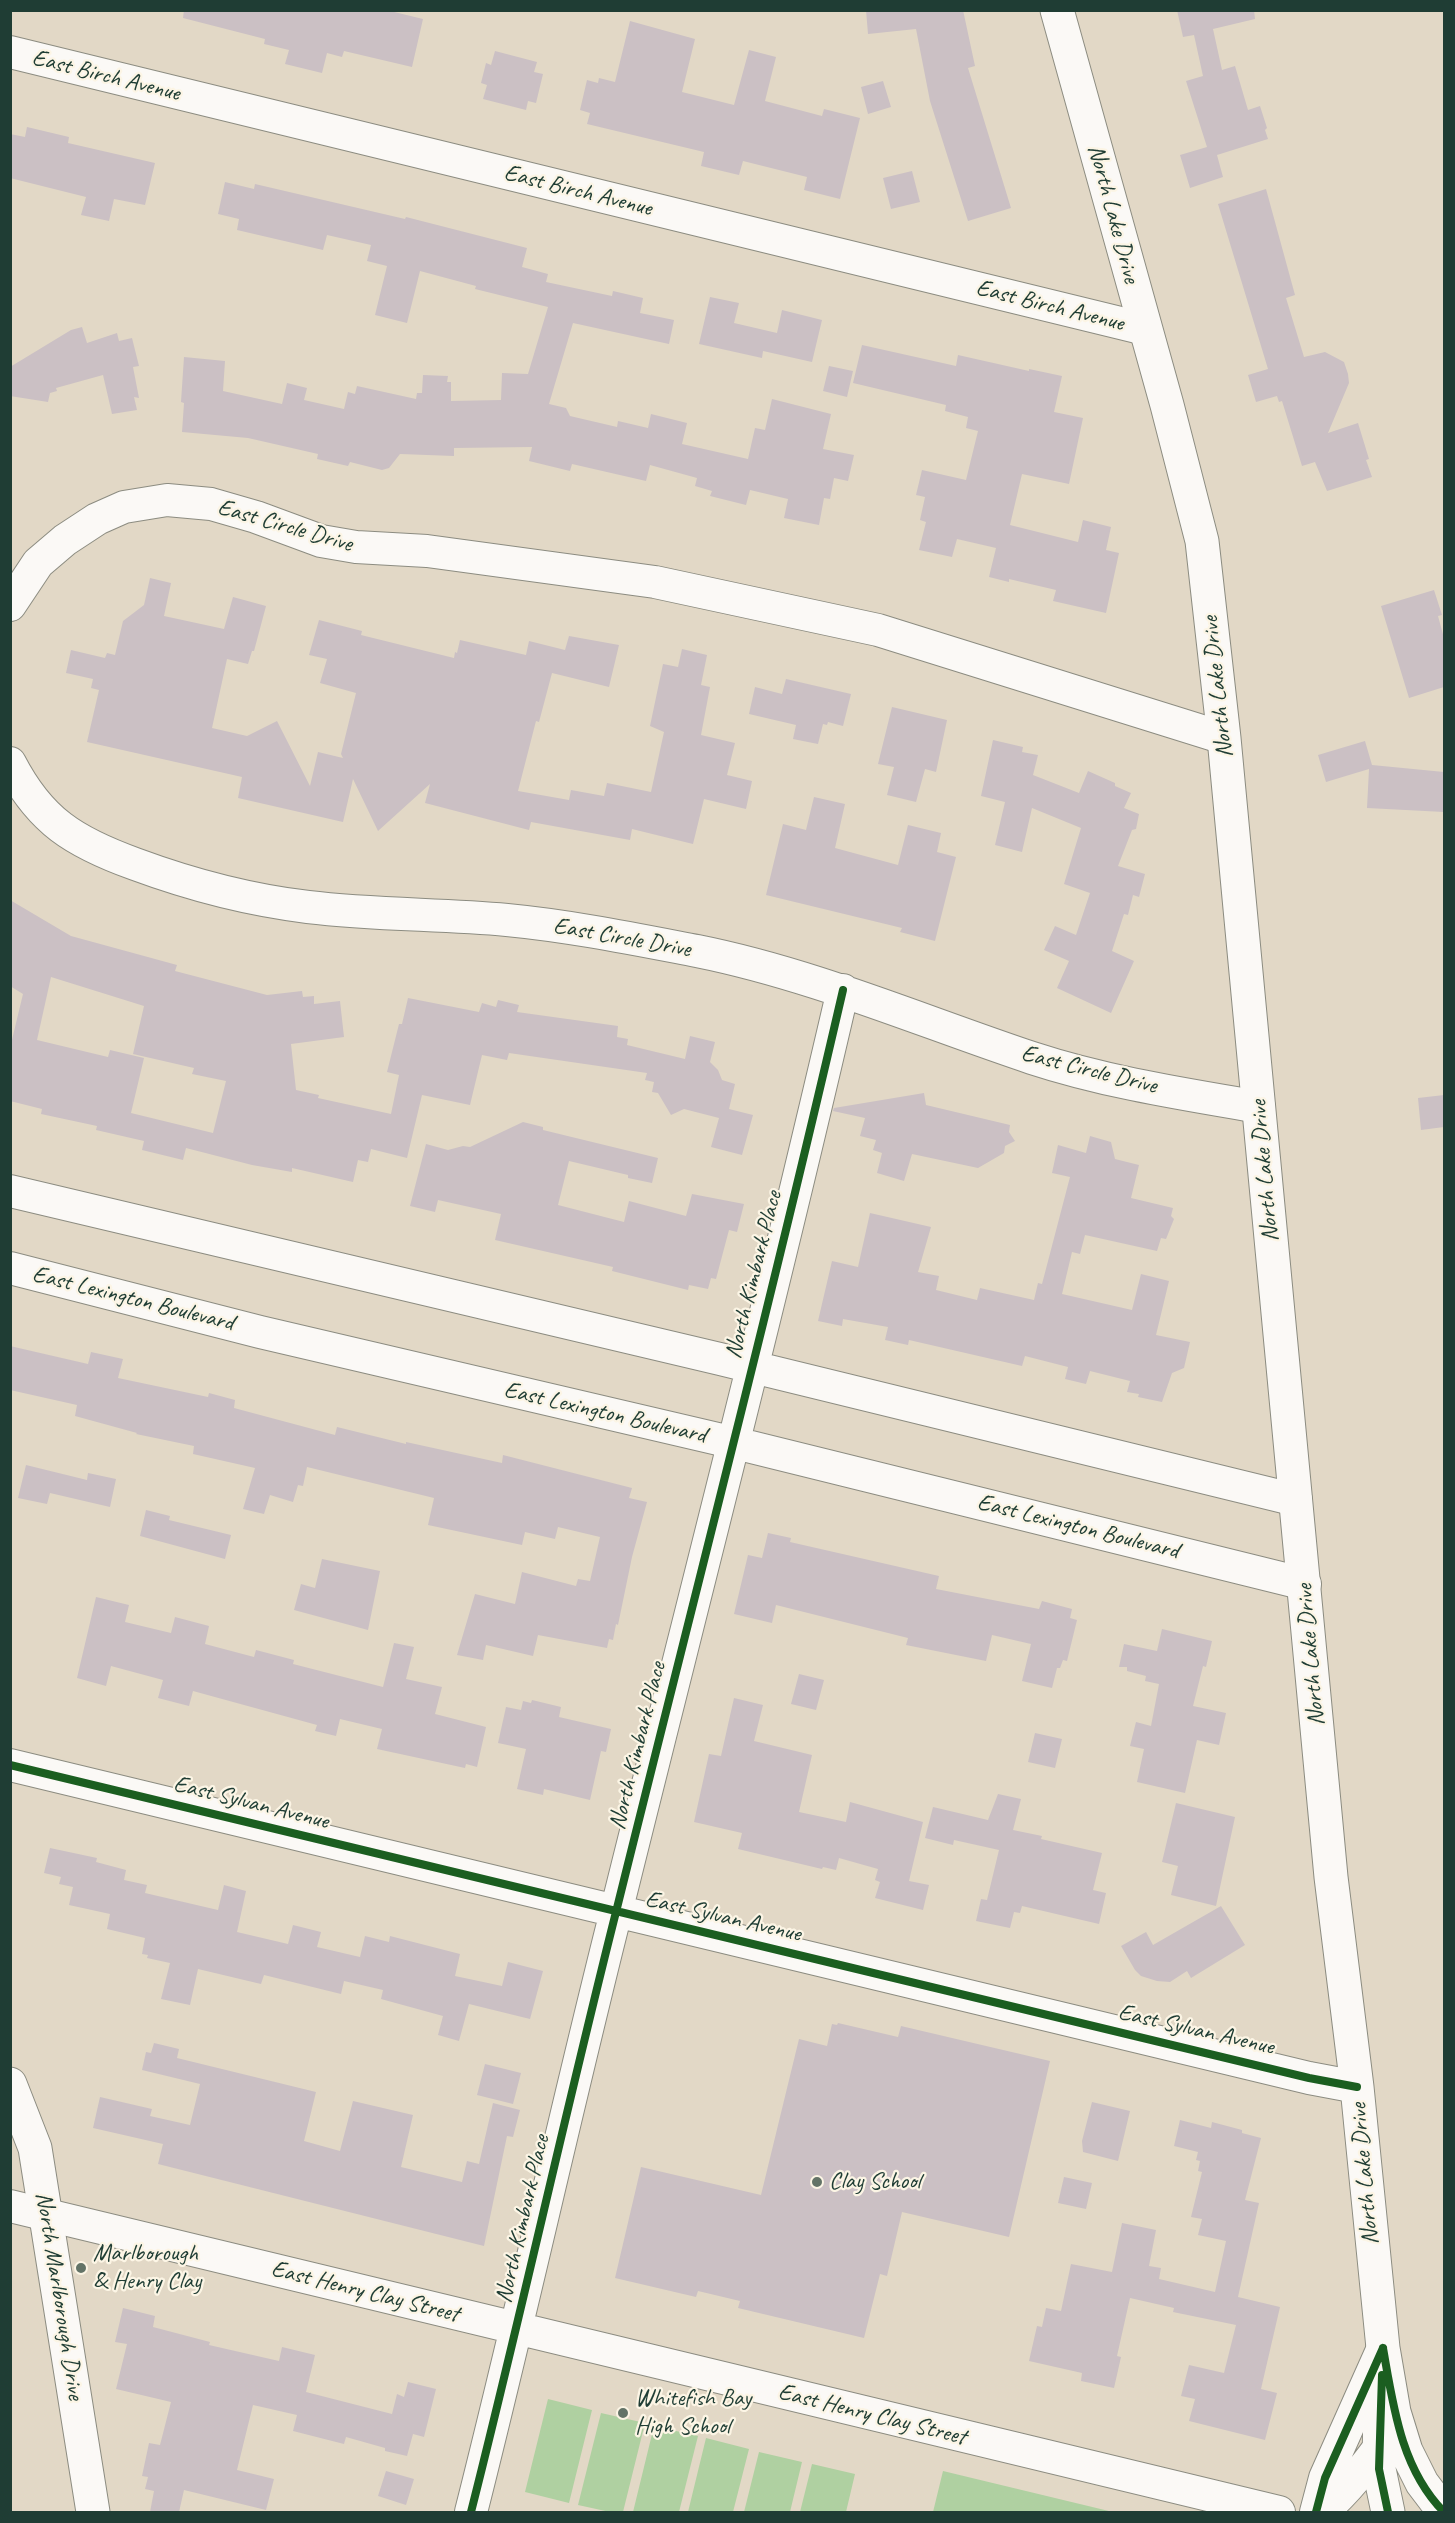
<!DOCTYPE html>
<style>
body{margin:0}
#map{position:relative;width:1455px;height:2523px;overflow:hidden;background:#e2d8c6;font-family:Caveat,sans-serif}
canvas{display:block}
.frame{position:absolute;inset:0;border:12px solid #1f3d34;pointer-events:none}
</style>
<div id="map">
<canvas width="1455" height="2523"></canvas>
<div class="frame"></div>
</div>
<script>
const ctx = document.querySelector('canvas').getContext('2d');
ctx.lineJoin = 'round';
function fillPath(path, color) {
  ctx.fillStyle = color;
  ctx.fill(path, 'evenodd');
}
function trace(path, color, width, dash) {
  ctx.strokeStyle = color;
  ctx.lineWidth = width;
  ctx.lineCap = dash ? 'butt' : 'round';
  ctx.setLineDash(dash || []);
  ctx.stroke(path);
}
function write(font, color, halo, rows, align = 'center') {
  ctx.font = font + ' Caveat,sans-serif';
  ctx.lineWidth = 4.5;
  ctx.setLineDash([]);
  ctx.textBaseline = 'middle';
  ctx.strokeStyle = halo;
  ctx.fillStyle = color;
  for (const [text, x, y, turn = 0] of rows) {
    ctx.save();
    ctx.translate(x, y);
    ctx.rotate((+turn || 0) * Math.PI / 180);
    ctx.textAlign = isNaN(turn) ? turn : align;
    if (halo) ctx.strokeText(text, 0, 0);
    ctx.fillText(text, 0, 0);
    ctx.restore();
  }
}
const green = new Path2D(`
 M548,2399L592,2410L569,2503L525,2492Z
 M601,2413L645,2423L623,2512H610L578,2505Z
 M654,2426L698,2436L679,2512H633Z
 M706,2438L749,2449L733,2512H688Z
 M759,2452L802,2462L790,2512H744Z
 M812,2464L855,2474L846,2512H800Z
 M943,2471L1113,2512H933Z`);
const building = new Path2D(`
 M184,10H386L423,19L412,67L344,51L342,57L327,53L322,73L285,64L289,50L264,44L265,39L183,18Z
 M866,10H963L975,66L968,68L1011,208L968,221L930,101L916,29L868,34Z
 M1177,10H1254L1255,19L1213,29L1222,70L1235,66L1248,110L1260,106L1267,128L1265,130L1268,139L1217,155L1223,177L1190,188L1180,155L1207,147L1186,81L1203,76L1194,35L1183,37Z
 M630,21L695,39L682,92L734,105L749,50L776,57L765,101L822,116L824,109L860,118L840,199L804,190L807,177L743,161L739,175L701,166L704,152L587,124L590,113L580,110L587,80L598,83L599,78L615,82Z
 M495,51L537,62L534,72L543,74L536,103L528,101L526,110L483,99L487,85L481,83L486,63L491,65Z
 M883,81L891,107L868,114L861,87Z
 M27,127L69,137L68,143L155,163L145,205L114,199L109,221L81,215L86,197L10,178V134L25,137Z
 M912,171L920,202L891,209L883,178Z
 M225,182L254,189L255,184L405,219L406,217L527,248L522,267L548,274L546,282L612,296L613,291L643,298L640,313L674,320L669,344L573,323L549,404L566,408L570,416L617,427L618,421L648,428L651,414L687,423L682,444L748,459L755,428L765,430L772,399L831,414L823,449L854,455L848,481L834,478L830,499L824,498L819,525L784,518L788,499L750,490L746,505L710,496L712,491L695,486L697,478L650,465L646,481L572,464L570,471L529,461L532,447L454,448V456L400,454L389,468L382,470L350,462L348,466L317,459L318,454L248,438L182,432L184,403L181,402L184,357L225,361L223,391L282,404L287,383L307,388L304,400L344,409L348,392L355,394L357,386L416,399L417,393H422L423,375L448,376L447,382H451V401L501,400L502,373L528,374L548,307L475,289L476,286L420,271L407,323L375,315L387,266L367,261L371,245L327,235L323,250L237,230L239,219L218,214Z
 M1266,189L1295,295L1286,298L1304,357L1325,352L1344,362L1348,374L1349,383L1328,433L1358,423L1369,459L1366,460L1372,477L1327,491L1315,462L1302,466L1282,401L1279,402L1277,396L1256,402L1248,375L1268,369L1218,204Z
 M710,297L739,303L734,323L777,333L782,310L822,320L812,362L763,351L762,358L699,344Z
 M82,327L87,343L117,333L119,341L132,338L139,366L133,367L139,398L134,397L137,410L112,414L103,375L56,388L57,391L50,393L48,402L10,396V367L71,330Z
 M862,345L956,366L958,355L1029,371V369L1062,376L1054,412L1083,418L1069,484L1022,474L1010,525L1078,542L1083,520L1111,527L1106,550L1119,553L1106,613L1053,601L1056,590L1009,579V582L989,577L996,548L957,539L952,557L919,550L926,522L920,520L925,497L916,495L922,470L966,480L978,431L966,428L968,417L945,411L946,405L853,383Z
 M829,366L853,371L847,397L823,391Z
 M150,578L171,583L164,616L224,629L233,597L266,606L254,651H252L248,664L227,659L212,728L247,736L277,721L310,786L318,752L343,758L341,754L356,693L320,683L327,659L309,655L319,620L362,631L361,635L454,658L455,652L457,653L460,640L526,655L529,641L565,650L569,636L619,645L609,687L552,673L539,722L536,721L518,791L569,800L571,790L604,796L607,783L651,792L664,732L650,726L663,664L678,667L682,649L707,655L701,685L710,687L701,735L735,743L727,775L752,781L746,809L704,799L693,844L632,829L630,840L531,822L529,830L425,803L430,784L378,831L353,779L343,822L238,798L242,777L87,742L99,690L91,688L93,679L66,673L71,650L105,658L107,653L115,655L123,621L144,605Z
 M1434,590L1442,615L1438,616L1444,638V687L1409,698L1381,606Z
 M786,679L851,694L843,726L828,722L827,725L823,724L818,744L793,739L796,725L749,714L755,687L782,694Z
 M892,707L947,720L936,772L925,769L916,802L887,795L894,767L878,764Z
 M993,740L1023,747L1022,752L1038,755L1033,775L1079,793L1088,771L1115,783V786L1131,793L1124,808L1139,814L1136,829L1132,830L1118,866L1145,874L1139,897L1133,895L1128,915L1124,914L1112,951L1134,961L1111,1013L1057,988L1069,961L1044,950L1055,926L1076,935L1090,893L1064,884L1081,828L1032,808L1022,852L995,845L1005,802L981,796Z
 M1365,741L1372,765L1444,772V812L1367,808L1369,769L1326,782L1318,755Z
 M814,797L845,804L835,848L898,865L908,825L941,833L937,852L956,857L935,941L900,932L902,928L766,895L783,824L806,830Z
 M10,900L71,936L177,965L175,971L267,995L302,991L303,997L314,996V1004L340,1001L344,1037L291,1044L296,1090L319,1095L318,1098L391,1114L399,1075L387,1072L399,1024H402L408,998L479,1012L482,1003L496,1007L498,1000L519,1005L517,1012L618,1026L617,1037L628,1039L627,1045L685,1059L690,1036L715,1042L710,1062L718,1070L722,1080L735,1084L729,1109L753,1115L742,1155L711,1147L719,1118L684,1109L671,1115L658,1093L652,1092L654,1082L645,1080L647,1073L509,1053L507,1060L482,1055L470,1105L422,1095L407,1158L371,1149L368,1162L358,1160L353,1182L292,1168V1172L252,1165L186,1148L183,1160L142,1150L144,1141L96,1130L97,1126L41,1114L42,1109L10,1101V1048L23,994L10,986ZM51,977L144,1006L133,1054L194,1068L192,1074L226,1081L213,1133L131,1113L144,1058L110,1050L108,1057L37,1040Z
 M924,1093L926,1105L1010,1125L1009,1132L1015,1141L1005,1146L1004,1153L978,1168L912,1154L904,1181L877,1173L882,1153L873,1150L876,1140L860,1136L865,1118L833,1111L834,1108Z
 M1444,1095V1127L1421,1130L1418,1098Z
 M523,1122L543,1127V1130L658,1158L652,1183L628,1178V1175L569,1161L558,1205L624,1222L629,1201L686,1216L692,1194L744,1204L737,1232L729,1230L716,1279L711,1278L708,1289L689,1285L688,1290L612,1271L613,1267L495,1240L501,1214L438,1200L435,1212L410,1206L426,1144L448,1150L463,1146L470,1147Z
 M1090,1136L1111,1142L1115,1159L1139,1165L1131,1198L1173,1208L1171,1216L1174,1219L1166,1239L1161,1238L1157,1251L1085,1235L1080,1254L1072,1252L1062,1294L1132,1310L1141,1274L1169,1281L1156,1335L1190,1342L1184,1368L1172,1373L1162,1402L1138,1397L1139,1394L1127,1392L1130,1381L1090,1371L1086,1384L1065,1379L1068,1367L1025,1356L1022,1366L909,1340L908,1345L885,1340L888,1327L843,1319L842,1326L818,1321L832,1261L858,1267L870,1213L931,1227L918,1272L939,1276L936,1290L977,1300L980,1288L1034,1300L1038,1283L1042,1284L1070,1177L1052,1173L1058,1145L1086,1153Z
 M10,1346L88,1364L91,1352L123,1359L118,1378L208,1397L209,1393L235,1400L234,1408L335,1435L337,1427L406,1444V1442L502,1463L503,1455L632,1488L629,1498L647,1502L632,1557L618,1625L616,1624L613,1640L609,1639L607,1648L538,1635L533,1656L486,1645L483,1660L457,1655L475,1594L515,1604L522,1572L576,1586L578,1579L590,1581L600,1537L558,1527L555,1539L525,1532L522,1545L428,1525L434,1498L307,1467L303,1486L298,1485L293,1502L270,1495L264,1514L243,1509L255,1468L193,1454L194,1446L136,1434L137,1433L75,1416L77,1405L10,1390Z
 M26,1465L87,1480L88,1473L116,1479L110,1507L50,1493L47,1504L18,1498Z
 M146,1510L170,1516L169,1520L231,1535L225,1559L140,1536Z
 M768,1533L791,1538L790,1542L939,1576L936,1589L1039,1609L1042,1601L1072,1609L1070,1618L1077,1620L1067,1661L1063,1660L1060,1668H1057L1052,1688L1022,1681L1031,1644L992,1635L986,1661L906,1645L908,1638L776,1605L772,1623L734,1614L748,1555L762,1558Z
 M322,1559L380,1571L368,1630L294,1610L301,1584L315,1588Z
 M96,1597L129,1605L125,1622L171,1633L175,1617L209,1626L205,1644L254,1657L256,1650L294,1660L293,1664L383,1687L394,1643L414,1647L406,1679L442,1687L435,1714L486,1727L477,1767L466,1764L465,1768L377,1749L382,1729L340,1719L336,1736L315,1731L317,1725L193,1691L189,1706L158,1698L163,1680L111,1666L106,1686L77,1678Z
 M1162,1629L1212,1641L1206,1667L1203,1666L1193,1706L1226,1713L1219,1745L1197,1740L1185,1793L1137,1782L1144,1749L1130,1746L1136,1722L1151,1726L1159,1684L1145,1681L1146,1676L1127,1671V1667H1119L1124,1644L1157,1651Z
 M799,1674L824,1680L816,1710L791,1704Z
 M734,1698L763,1705L754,1741L812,1755L799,1812L846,1822L850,1802L923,1822L909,1881L929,1885L923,1910L875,1898L880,1882L875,1880L878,1869L839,1858L836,1870L823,1867L822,1869L738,1849L742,1833L694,1822L709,1754L721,1756Z
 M532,1700L561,1707L559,1717L611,1729L606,1752L601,1751L590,1800L544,1789L543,1795L517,1789L526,1749L498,1743L506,1707L521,1710L523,1701L531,1703Z
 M1035,1733L1062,1739L1055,1768L1028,1762Z
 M998,1794L1021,1799L1013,1830L1042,1836L1041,1839L1102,1853L1093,1890L1106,1893L1099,1924L1022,1906L1020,1913L1014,1912L1010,1928L976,1921L981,1899L987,1900L999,1850L954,1840L953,1845L925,1838L933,1807L988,1820Z
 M1176,1803L1235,1817L1216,1906L1171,1895L1178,1866L1162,1862Z
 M50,1848L97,1858L96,1862L126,1870L124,1880L147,1885L145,1893L218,1910L224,1885L246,1891L237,1932L288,1944L293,1925L321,1932L317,1947L360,1957L365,1936L389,1942L390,1936L460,1954L455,1976L502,1986L508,1962L543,1971L530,2019L469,2004L459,2041L438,2035L443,2016L381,1999L383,1990L344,1981L341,1994L264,1975L261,1984L198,1969L190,2005L161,1999L170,1963L147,1958L148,1955L142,1954L145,1938L107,1929L110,1914L69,1905L73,1887L59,1884L61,1877L44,1873Z
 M1221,1906L1245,1945L1191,1978L1187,1971L1170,1982L1157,1981L1141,1976L1135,1970L1121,1946L1146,1932L1153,1945Z
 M838,2023L898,2037L901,2026L1050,2061L1009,2237L902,2212L887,2276L880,2274L864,2338L738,2308L740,2301L698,2291L696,2297L615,2278L641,2167L761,2195L799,2039L827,2046L832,2024L837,2025Z
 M154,2043L179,2049L177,2058L316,2092L304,2141L340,2151L353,2101L413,2115L401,2167L462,2182L467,2161L479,2164L493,2103L520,2110L513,2137L507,2136L484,2246L158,2164L163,2144L93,2128L100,2097L152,2109L150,2116L190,2125L200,2084L142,2070L146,2052L151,2053Z
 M485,2064L521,2073L513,2104L477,2095Z
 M1092,2102L1130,2111L1118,2161L1083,2152L1082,2141Z
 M1180,2120L1211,2128L1212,2122L1242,2130V2133L1261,2138L1245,2200L1259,2203L1238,2297L1280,2307L1261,2389L1277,2393L1265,2440L1189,2421L1195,2399L1181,2396L1189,2365L1224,2373L1236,2325L1173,2312L1174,2308L1130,2298L1117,2356L1121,2357L1114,2388L1081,2381L1082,2373L1029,2361L1037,2326L1042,2327L1046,2308L1061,2311L1071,2264L1112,2272L1122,2223L1156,2230L1149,2266L1161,2268L1159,2279L1215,2292L1226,2241L1198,2235L1202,2219L1191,2217L1202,2172L1198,2171L1200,2161L1196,2160L1198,2152L1174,2146Z
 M1064,2177L1092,2183L1086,2209L1058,2203Z
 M123,2308L155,2316L153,2327L210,2342L209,2345L279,2361L282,2347L315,2355L306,2392L392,2414L397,2394L404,2397L408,2382L436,2389L424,2437L413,2434L407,2456L385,2451V2448L346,2437L344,2444L293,2431L297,2415L253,2405L237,2470L274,2479L266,2510L184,2490L179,2512H150L154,2491L145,2489L148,2477L142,2476L149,2443L160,2445L171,2402L116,2389L127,2344L115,2342Z
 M386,2471L414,2479L406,2505L378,2496Z`);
const street = new Path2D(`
 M10,52L1145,329
 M10,605L38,563L65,540L97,519L124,507L167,500L211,504L256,517L321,541L356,547L427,551L655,582L878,630L1224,738
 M10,763C40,821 74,842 135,864C189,884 250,900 308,907C374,915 441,914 507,920C570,926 634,939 697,951C812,974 921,1021 1032,1058C1105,1082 1183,1094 1259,1107
 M10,1191L720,1359L1296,1500
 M10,1268L260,1332L735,1443L1305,1584
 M10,1765L1309,2078L1357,2087
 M10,2206L1279,2512
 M471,2512C522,2311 566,2109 617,1908C693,1602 772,1297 843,990
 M1316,2512L1325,2478L1383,2348
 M1322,2512C1348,2490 1367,2464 1388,2436`);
const secondary = new Path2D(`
 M10,2084L35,2148L93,2512`);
const primary = new Path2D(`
 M1057,10L1167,405L1202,541L1224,738L1331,1877L1357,2087L1383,2348L1394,2412L1406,2451L1422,2483L1444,2512
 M1380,2398L1379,2469L1388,2512`);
const cycleway = new Path2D(`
 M10,1765L1309,2078L1357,2087
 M1383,2348C1393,2405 1401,2469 1444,2512
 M1382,2375L1379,2469L1388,2512
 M471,2512C522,2311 566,2109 617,1908C693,1602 772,1297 843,990
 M1316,2512L1325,2478L1383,2348`);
const markers = [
 [817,2182,6,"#637367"],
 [81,2268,6,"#637367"],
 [623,2413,6,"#637367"]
];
const streetNames = [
 ["East Birch Avenue",106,76,14],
 ["East Birch Avenue",578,191,14],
 ["North Lake Drive",1113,214,75],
 ["East Birch Avenue",1050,306,14],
 ["East Circle Drive",285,526,16],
 ["North Lake Drive",1218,687,-96],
 ["East Circle Drive",622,938,10],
 ["East Circle Drive",1089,1070,14],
 ["North Lake Drive",1265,1171,-95],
 ["North Kimbark Place",754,1275,-76],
 ["East Lexington Boulevard",133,1299,14],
 ["East Lexington Boulevard",605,1413,13],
 ["East Lexington Boulevard",1078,1527,14],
 ["North Lake Drive",1311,1655,-95],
 ["North Kimbark Place",638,1746,-76],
 ["East Sylvan Avenue",251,1803,14],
 ["East Sylvan Avenue",723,1917,13],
 ["East Sylvan Avenue",1196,2030,13],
 ["North Lake Drive",1365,2174,-95],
 ["North Kimbark Place",523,2219,-77],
 ["East Henry Clay Street",365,2292,14],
 ["North Marlborough Drive",59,2296,81],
 ["East Henry Clay Street",872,2415,14]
];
const poiNames = [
 ["Clay School",829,2182],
 ["Marlborough",93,2254],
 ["& Henry Clay",93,2282],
 ["Whitefish Bay",635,2399],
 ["High School",635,2427]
];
fillPath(green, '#afd0a1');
fillPath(building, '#cbc0c4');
trace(street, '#8c8c81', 34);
trace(secondary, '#8c8c81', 35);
trace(primary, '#8c8c81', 35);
trace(street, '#fbf9f6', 32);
trace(secondary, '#fbf9f6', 33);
trace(primary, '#fbf9f6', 33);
trace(cycleway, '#1b5e20', 8);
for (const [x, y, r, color] of markers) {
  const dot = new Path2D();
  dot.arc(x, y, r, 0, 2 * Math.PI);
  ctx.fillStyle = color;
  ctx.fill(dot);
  trace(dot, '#fcf5e5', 2);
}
write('24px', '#1f3d34', '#fcf5e5', streetNames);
write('24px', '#1f3d34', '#fcf5e5', poiNames, 'left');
</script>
